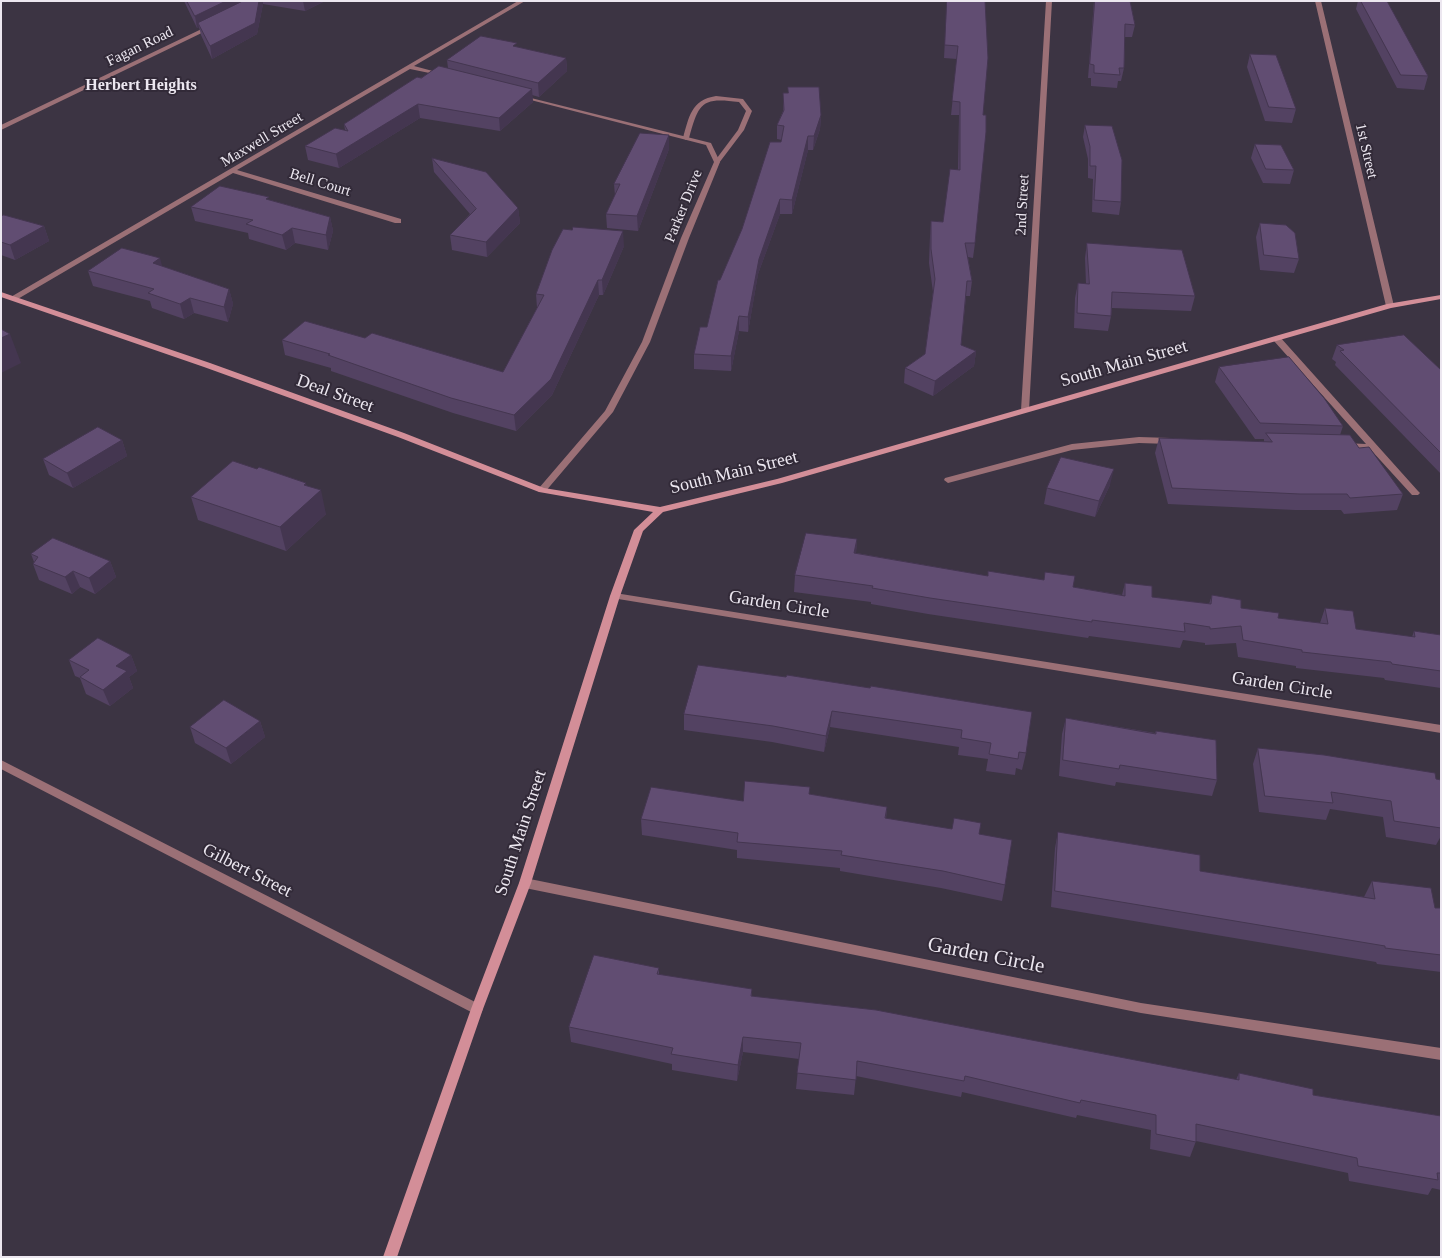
<!DOCTYPE html>
<style>
body{margin:0}
#map{position:relative;width:1442px;height:1258px;overflow:hidden;background:#3c3443;font-family:Georgia,serif}
canvas{display:block}
.frame{position:absolute;inset:0;border:2px solid #ece7f0;pointer-events:none}
</style>
<div id="map">
<canvas width="1442" height="1258"></canvas>
<div class="frame"></div>
</div>
<script>
const ctx = document.querySelector('canvas').getContext('2d');
ctx.lineJoin = 'round';
function fillPath(path, color) {
  ctx.fillStyle = color;
  ctx.fill(path, 'evenodd');
}
function trace(path, color, width, dash) {
  ctx.strokeStyle = color;
  ctx.lineWidth = width;
  ctx.lineCap = dash ? 'butt' : 'round';
  ctx.setLineDash(dash || []);
  ctx.stroke(path);
}
function write(font, color, halo, rows, align = 'center') {
  ctx.font = font + ' Georgia,serif';
  ctx.lineWidth = 4;
  ctx.setLineDash([]);
  ctx.textBaseline = 'middle';
  ctx.strokeStyle = halo;
  ctx.fillStyle = color;
  for (const [text, x, y, turn = 0] of rows) {
    ctx.save();
    ctx.translate(x, y);
    ctx.rotate((+turn || 0) * Math.PI / 180);
    ctx.textAlign = isNaN(turn) ? turn : align;
    if (halo) ctx.strokeText(text, 0, 0);
    ctx.fillText(text, 0, 0);
    ctx.restore();
  }
}
const lane = new Path2D(`
 M716,96L743,99L752,111L744,130L719,163L717,164L714,162L738,130L746,111L739,102C701,97 699,103 689,138L686,140L683,138C689,117 691,100 716,96Z
 M1274,337H1280L1418,491L1420,493L1418,495H1412L1371,450L1341,448L1340,446L1341,444L1344,443L1366,444L1274,341Z
 M1139,437L1170,438L1174,441L1170,444L1139,443L1072,450L948,483L944,480L945,478L1072,444Z`);
const street = new Path2D(`
 M518,1H525L414,66L444,74V76L410,69L237,170L401,219V223H395L233,173L16,300H13L9,298Z
 M1046,1H1052L1029,410L1025,413L1021,410Z
 M1315,1H1321L1394,306L1390,308L1386,306Z
 M210,25L213,27L212,28L1,130V125Z
 M519,95L711,143L720,162L689,238L650,342L613,412L545,492H539L537,490L539,488L605,411L642,342L681,238L714,162L706,145L519,97Z
 M615,593L1441,725V733L612,598L610,596Z
 M1,760L481,1005L483,1009L481,1013L477,1014L473,1013L1,769Z
 M525,878L1141,1003L1441,1048V1060L1141,1013L525,888L521,886L519,883L521,880Z`);
const secondary = new Path2D(`
 M1,292L210,363L404,433L544,488L660,507L777,479L1387,304L1441,295V299L1391,308L782,483L663,512L643,531L620,596L531,883L483,1009L397,1257H383L471,1009L519,883L610,596L634,530L653,512L539,492L398,437L204,367L1,297Z`);
const wall = new Path2D(`
 M184,1H325L305,11L263,4L257,34L212,59L201,35L199,27L197,28Z
 M947,1H985L983,115L975,243L973,258L968,257L972,281L970,296H966L961,345L976,351L974,366L933,396L904,383L905,368L925,354L933,292L929,263L930,236L931,221L943,222L958,169L959,115H951L957,59L944,58Z
 M1094,1H1130L1135,25L1132,37H1125L1124,68L1121,81H1118L1117,88L1091,86V78H1088Z
 M1358,1H1387L1428,76L1424,90L1397,88L1356,9Z
 M517,47L566,58L567,71L539,97L532,95L533,102L500,131L420,118L339,168L308,160L305,146L345,130L344,124L421,78L448,68L447,60Z
 M1250,54L1296,109L1292,123L1265,121L1247,67Z
 M783,93L821,115L820,129L813,150H808L792,214H780L758,274L748,332L739,331L731,371L694,369V354L707,327L720,280L781,142L782,140L777,139V125L783,111Z
 M1085,125L1121,202L1119,215L1092,212L1093,179L1088,178V159L1083,137Z
 M1255,144L1294,170L1290,184L1263,183L1251,158Z
 M669,149L638,231L607,228L606,214L615,196L614,184Z
 M432,158L518,208L520,223L487,257L452,250L450,235L470,214L434,172Z
 M270,200L330,217L333,231L328,250L295,243L286,250L249,239L248,233L195,221L191,207Z
 M1,216L44,226L49,241L15,260L1,255Z
 M1260,223L1299,259L1294,273L1260,270L1256,237Z
 M1087,243L1195,296L1191,311L1112,308L1111,316L1108,331L1074,328L1075,298L1078,283L1086,284L1085,258Z
 M624,246L603,295H599L552,395L516,431L453,413L331,371V368L285,355L282,340L365,338L503,372L537,308L536,294Z
 M162,266L229,289L233,304L228,322L194,313L184,319L152,308L150,301L93,286L88,271Z
 M1337,345L1441,370V474L1335,365L1336,362L1332,359Z
 M1219,367L1343,426L1340,435L1359,448L1403,494L1397,510L1344,514L1341,510H1295L1168,504L1155,453L1159,438L1264,442V439H1255L1215,382Z
 M122,440L127,456L73,488L49,475L43,459Z
 M257,469L306,483V485L326,514L286,551L198,520L191,497Z
 M1110,485L1095,517L1044,504L1047,488Z
 M857,539L856,553L988,576L1073,587L1122,595L1125,583L1152,597L1209,604L1212,595L1241,608L1278,618L1320,623L1325,608L1356,629L1412,637L1414,631L1441,635V688L1385,680L1384,678L1296,668V666L1238,657L1236,643L1205,645V643L1183,640L1180,648L1089,636L1088,638L928,614L871,604V602L794,592L795,575Z
 M31,554L110,561L116,577L95,594L80,587L72,594L39,580L33,564L34,562Z
 M131,655L137,671L129,677L133,688L110,706L86,694L80,678L75,676L69,660Z
 M870,688L1026,753L1022,770L1016,768L1015,775L986,771L988,759L958,755L959,747L830,727L824,752L772,742L684,730V714Z
 M1066,718L1155,733L1156,731L1217,780L1212,796L1116,782L1115,786L1059,776L1062,734Z
 M260,721L265,737L231,764L195,743L190,727Z
 M1258,748L1441,780V836L1436,845L1386,837L1383,817L1330,809L1326,820L1259,812L1253,764Z
 M809,794L887,807L886,819L979,834L1005,885L1002,901L941,888L840,871V868L737,858V850L642,835L641,819L743,801Z
 M1058,832L1200,871L1364,897L1372,881L1435,908H1441V972L1377,964L1376,962L1051,907L1055,848Z
 M659,968V975L752,989V996L1236,1080L1239,1073L1313,1095L1441,1116V1190L1432,1188L1428,1195L1349,1181L1348,1173L1196,1141L1190,1157L1150,1149L1151,1130L1077,1115L1076,1118L962,1092L961,1097L856,1076L854,1095L796,1089L799,1059L743,1052L737,1081L672,1070V1064L571,1042L569,1027Z`);
const shadedWall = new Path2D(`
 M226,1H253L198,23L199,27L197,28L195,16Z
 M259,1H263V4L257,34L212,59L210,46Z
 M303,1H325L305,11Z
 M566,58L567,71L539,97L538,83Z
 M532,89L533,102L500,131L499,118Z
 M418,104L420,118L339,168L336,154Z
 M821,115L820,129L813,150L814,136Z
 M669,135V149L638,231L637,216Z
 M808,136V150L792,214V200Z
 M780,199V214L758,274L748,332V317L759,259Z
 M518,208L520,223L487,257L486,242Z
 M330,217L333,231L328,250L326,235Z
 M44,226L49,241L15,260L10,245Z
 M292,228L295,243L286,250L282,235Z
 M623,231L624,246L603,295L602,280Z
 M160,258L164,273L153,263Z
 M598,280L599,295L552,395L516,431L514,415Z
 M229,289L233,304L228,322L224,307Z
 M190,298L194,313L184,319L180,304Z
 M739,316V331L731,371V356Z
 M10,334L21,363L1,373V338Z
 M976,351L974,366L933,396L935,381Z
 M122,440L127,456L73,488L67,473Z
 M1114,469L1110,485L1095,517L1099,501Z
 M306,483L310,500L321,490L326,514L286,551L280,527L304,485Z
 M857,539L856,555L854,553Z
 M110,561L116,577L95,594L89,578Z
 M73,571L80,587L72,594L65,577Z
 M131,655L137,671L129,677L133,688L110,706L103,690L116,666Z
 M832,711L830,727L824,752L826,736Z
 M260,721L265,737L231,764L226,748Z
 M743,1037V1052L737,1081L738,1065Z`);
const building = new Path2D(`
 M187,1H226L195,16Z
 M243,1H259L255,23L210,46L198,23Z
 M947,1H985L988,58L983,115H986V132L975,243H965L972,281H967L961,345L976,351L935,381L905,368L925,354L935,279L931,249V221L943,222L950,169L960,170V102L952,101L958,46L945,45Z
 M1095,1H1130L1135,25L1125,24L1124,68H1119L1120,75L1094,73V65L1090,64Z
 M1361,1H1387L1428,76L1401,75Z
 M481,36L517,43L513,46L566,58L538,83L447,60Z
 M1250,54L1276,55L1296,109L1269,107Z
 M439,66L532,89L499,118L418,104L336,154L305,146L335,128L348,131L344,124L417,77L421,78Z
 M788,87H819L821,115L814,136H808L792,200L780,199L759,259L748,317L739,316L731,356L694,354L700,327H707L718,280H720L742,229L770,142H781L784,126L777,125L784,110L783,93H788Z
 M1085,125L1112,126L1122,160L1121,202L1094,200L1096,166H1090V147Z
 M640,133L669,135L637,216L606,214L620,184H614Z
 M1255,144L1281,145L1294,170L1266,169Z
 M432,158L486,172L518,208L486,242L450,235L476,209Z
 M220,186L269,197L266,199L330,217L326,235L292,228L282,235L246,224L253,220L191,207Z
 M4,215L44,226L10,245L1,242V216Z
 M1260,223L1286,225L1295,233L1299,259L1264,255Z
 M573,227L623,231L602,280H598L551,379L514,415L451,398L328,355L330,354L282,340L305,321L365,338L372,333L503,372L544,295L536,294L552,250L563,229L572,230Z
 M1087,243L1182,250L1195,296L1112,292L1111,316L1077,313L1078,283L1089,284Z
 M122,248L160,258L153,263L229,289L224,307L190,298L180,304L148,293L154,289L88,271Z
 M1,329L10,334L1,338Z
 M1404,335L1441,370V453L1340,351L1344,350L1337,345Z
 M1289,357L1324,398L1343,426L1260,423L1219,367Z
 M98,427L122,440L67,473L43,459Z
 M1266,433L1350,435L1359,448L1369,447L1403,494L1350,498L1347,494H1300L1172,488L1159,438L1272,442Z
 M1061,457L1114,469L1099,501L1047,488Z
 M233,461L257,469L259,467L306,483L304,485L321,490L280,527L191,497Z
 M806,533L857,539L854,553L988,576V571L1044,580L1045,572L1075,576L1073,587L1125,596V583L1152,586V597L1211,604L1212,595L1241,600V608L1279,613L1278,618L1328,624L1325,608L1353,611L1356,629L1415,637L1414,631L1441,635V671L1392,664L1391,662L1302,652V650L1243,640L1241,626L1210,629V627L1184,623L1185,632L1092,620V622L930,598L872,588L873,586L795,575Z
 M53,538L110,561L89,578L73,571L65,577L33,564L38,557L31,554Z
 M98,638L131,655L116,666L127,671L103,690L80,677L89,670L69,660Z
 M698,665L786,677L787,675L870,688L871,686L1032,712L1026,753L1019,752L1018,759L989,754L991,743L961,738L962,730L832,711L826,736L773,726L684,714Z
 M224,700L260,721L226,748L190,727Z
 M1066,718L1156,734V731L1216,740L1217,780L1120,765L1119,769L1063,760Z
 M1258,748L1324,755L1435,773L1436,779L1441,780V828L1394,821L1391,801L1331,792L1333,803L1265,796Z
 M745,781L810,787L809,794L887,807L885,818L952,829L954,818L981,823L979,834L1012,840L1005,885L943,871L841,855L842,851L737,842L738,833L641,819L651,787L743,801Z
 M1058,832L1200,855V871L1375,899L1372,881L1431,888L1435,908H1441V955L1385,948V946L1055,891Z
 M594,955L659,968L657,974L752,989L751,996L876,1010L1239,1080V1073L1313,1089V1095L1441,1116V1173H1437L1438,1180L1358,1166L1357,1158L1196,1124V1142L1156,1134V1115L1081,1100L1080,1103L965,1076L964,1081L857,1061L856,1080L797,1073L801,1043L743,1037L738,1065L671,1054L673,1048L569,1027Z`);
const farStreetnames = [
 ["Fagan Road",140,47,-26],
 ["Maxwell Street",262,140,-31],
 ["1st Street",1366,151,77],
 ["Bell Court",320,183,17],
 ["2nd Street",1023,205,-87],
 ["Parker Drive",684,206,-68]
];
const farNeighbourhoodnames = [
 ["Herbert Heights",141,86]
];
const streetNames = [
 ["South Main Street",1124,364,-16],
 ["Deal Street",335,394,20],
 ["South Main Street",734,473,-14],
 ["Garden Circle",779,605,9],
 ["Garden Circle",1282,686,9],
 ["South Main Street",521,833,-72],
 ["Gilbert Street",247,871,27]
];
const nearStreetnames = [
 ["Garden Circle",986,956,11]
];
fillPath(lane, '#9b7076');
fillPath(street, '#9b7076');
fillPath(secondary, '#d38e98');
fillPath(wall, '#534262');
fillPath(shadedWall, '#443650');
fillPath(building, '#614d72');
trace(building, '#443650', 1);
write('15px', '#ece7f0', '#322a38', farStreetnames);
write('bold 16px', '#ece7f0', '#322a38', farNeighbourhoodnames);
write('18px', '#ece7f0', '#322a38', streetNames);
write('21px', '#ece7f0', '#322a38', nearStreetnames);
</script>
